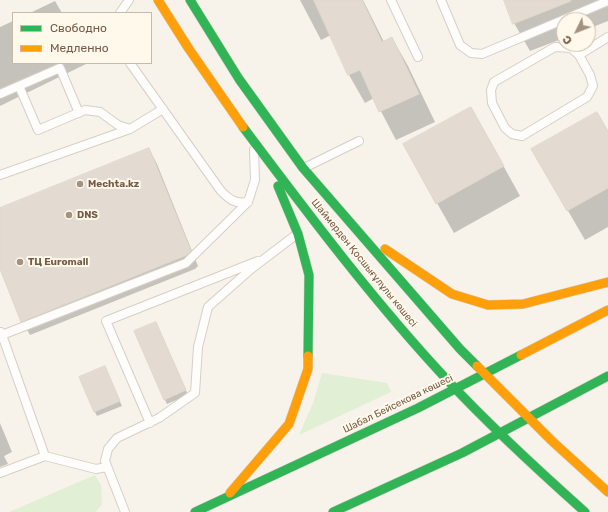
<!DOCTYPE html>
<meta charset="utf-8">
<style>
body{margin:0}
#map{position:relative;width:608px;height:512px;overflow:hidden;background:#f7f3ea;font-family:Rubik,sans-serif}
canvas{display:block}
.legend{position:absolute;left:12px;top:12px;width:140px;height:52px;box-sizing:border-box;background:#fff9eb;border:1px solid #c8baaa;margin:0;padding:5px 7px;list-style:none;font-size:12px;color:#765c48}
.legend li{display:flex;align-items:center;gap:8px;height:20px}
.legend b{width:20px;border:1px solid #c8baaa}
.north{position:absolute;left:556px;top:12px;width:40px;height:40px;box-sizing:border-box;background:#fff9eb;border:1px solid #c8baaa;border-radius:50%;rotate:227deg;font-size:11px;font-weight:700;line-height:16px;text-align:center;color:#765c48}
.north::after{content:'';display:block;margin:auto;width:14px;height:18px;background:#a39181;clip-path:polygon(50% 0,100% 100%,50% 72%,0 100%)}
</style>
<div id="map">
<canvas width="608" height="512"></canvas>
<ul class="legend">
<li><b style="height:5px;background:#30b455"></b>Свободно</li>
<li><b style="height:5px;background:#ff9f0a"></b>Медленно</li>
</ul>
<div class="north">С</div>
</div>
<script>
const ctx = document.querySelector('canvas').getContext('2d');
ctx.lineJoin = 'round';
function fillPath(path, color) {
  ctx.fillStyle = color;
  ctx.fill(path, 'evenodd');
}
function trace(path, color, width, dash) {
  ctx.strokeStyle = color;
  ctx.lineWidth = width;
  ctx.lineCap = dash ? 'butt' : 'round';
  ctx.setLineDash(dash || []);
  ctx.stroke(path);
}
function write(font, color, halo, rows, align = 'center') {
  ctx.font = font + ' Rubik,sans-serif';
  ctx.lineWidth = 4;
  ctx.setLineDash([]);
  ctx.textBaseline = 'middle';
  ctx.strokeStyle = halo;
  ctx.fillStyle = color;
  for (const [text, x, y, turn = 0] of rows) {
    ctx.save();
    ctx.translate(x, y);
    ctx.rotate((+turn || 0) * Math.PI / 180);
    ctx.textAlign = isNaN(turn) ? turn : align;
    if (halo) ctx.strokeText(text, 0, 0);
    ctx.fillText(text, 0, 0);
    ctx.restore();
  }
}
const green = new Path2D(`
 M322,373L387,383L391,392L299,435L313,403Z
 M95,475L101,485L102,504L96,512H9Z`);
const shadow = new Path2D(`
 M300,0H363L384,42L392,38L408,66L435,122L396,140L374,98L365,103L349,75L331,35L321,40Z
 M505,0H608V21L588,29V20H564V38L530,51L514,23Z
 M55,1L62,13H30Z
 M13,21V63H88L0,106V27Z
 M608,133V227L585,240L532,149Z
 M488,138L520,196L454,233L437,203Z
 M149,149L157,164L198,266L195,269L30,335L22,321L0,267V209Z
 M158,328L188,395L167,404L165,400Z
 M107,372L122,406L97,416L95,412Z
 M0,423L12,452L4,456L8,464L0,467Z`);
const building = new Path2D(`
 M314,0H362L382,42L392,37L419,94L379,112L360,70L348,75Z
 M504,0H571V1L513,24Z
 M471,107L504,166L436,204L403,144Z
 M597,112L608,131V188L567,211L531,149Z
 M149,148L191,251L187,255L21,322L0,269V208Z
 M156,322L186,390L164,400L134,331Z
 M105,366L120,401L94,412L79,377Z`);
const lane = new Path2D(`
 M391,0L418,57
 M441,0L460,45L471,53L482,54L608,1
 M120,13L129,0
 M579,55L571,48L555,47L494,82L491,90L492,103L505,128L512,134L522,136L587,97L593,86L590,75L579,55L608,37
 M130,63L221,191C230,200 235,204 248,202
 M19,86L38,130L85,110L100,112L118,125L130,129L163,109
 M0,94L60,68L79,113
 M304,168L359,141
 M0,175L130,129
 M1,332L45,456L96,469L107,467
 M2,335L186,263L248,202L255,180L254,150
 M150,423L106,321L258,261
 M0,473L45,456
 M125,512L105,461L108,449L117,438L159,418L195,393L198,347L208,307L251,269L297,234`);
const fast = new Path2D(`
 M190,0L239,79L303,168L460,349L477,366
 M243,127C309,215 375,303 450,383C492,428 538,470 585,512
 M278,186L298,234L309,275L308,356
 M195,512L418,408L521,355
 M333,512L462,453L608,376`);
const slow = new Path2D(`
 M158,0L189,49L243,127
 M385,249L452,294L488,305L523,304L608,282
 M521,355L608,310
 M477,366L552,441L608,492
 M230,493L289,424L308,369V356`);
const markers = [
 [80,184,4,"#a39181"],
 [69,215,4,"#a39181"],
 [20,262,4,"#a39181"]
];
const poiNames = [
 ["Mechta.kz",88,184],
 ["DNS",77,215],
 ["ТЦ Euromall",28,262]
];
const streetNames = [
 ["Шаймерден Қосшығұлұлы көшесі",364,263,51],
 ["Шабал Бейсекова көшесі",398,404,-26]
];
fillPath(green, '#e1efd4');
fillPath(shadow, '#0003');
fillPath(building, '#e3dbd1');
trace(building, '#e0d6cc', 1);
trace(lane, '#d6cfc6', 10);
trace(fast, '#d6cfc6', 10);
trace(slow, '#d6cfc6', 10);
trace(lane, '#fefdfc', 8);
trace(fast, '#30b455', 9);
trace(slow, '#ff9f0a', 9);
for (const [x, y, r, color] of markers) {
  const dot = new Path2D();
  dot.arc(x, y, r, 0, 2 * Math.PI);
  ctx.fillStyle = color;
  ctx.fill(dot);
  trace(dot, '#fff9eb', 1.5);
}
write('bold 10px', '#765c48', '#fff9eb', poiNames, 'left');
write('10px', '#765c48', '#fff9eb', streetNames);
</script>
